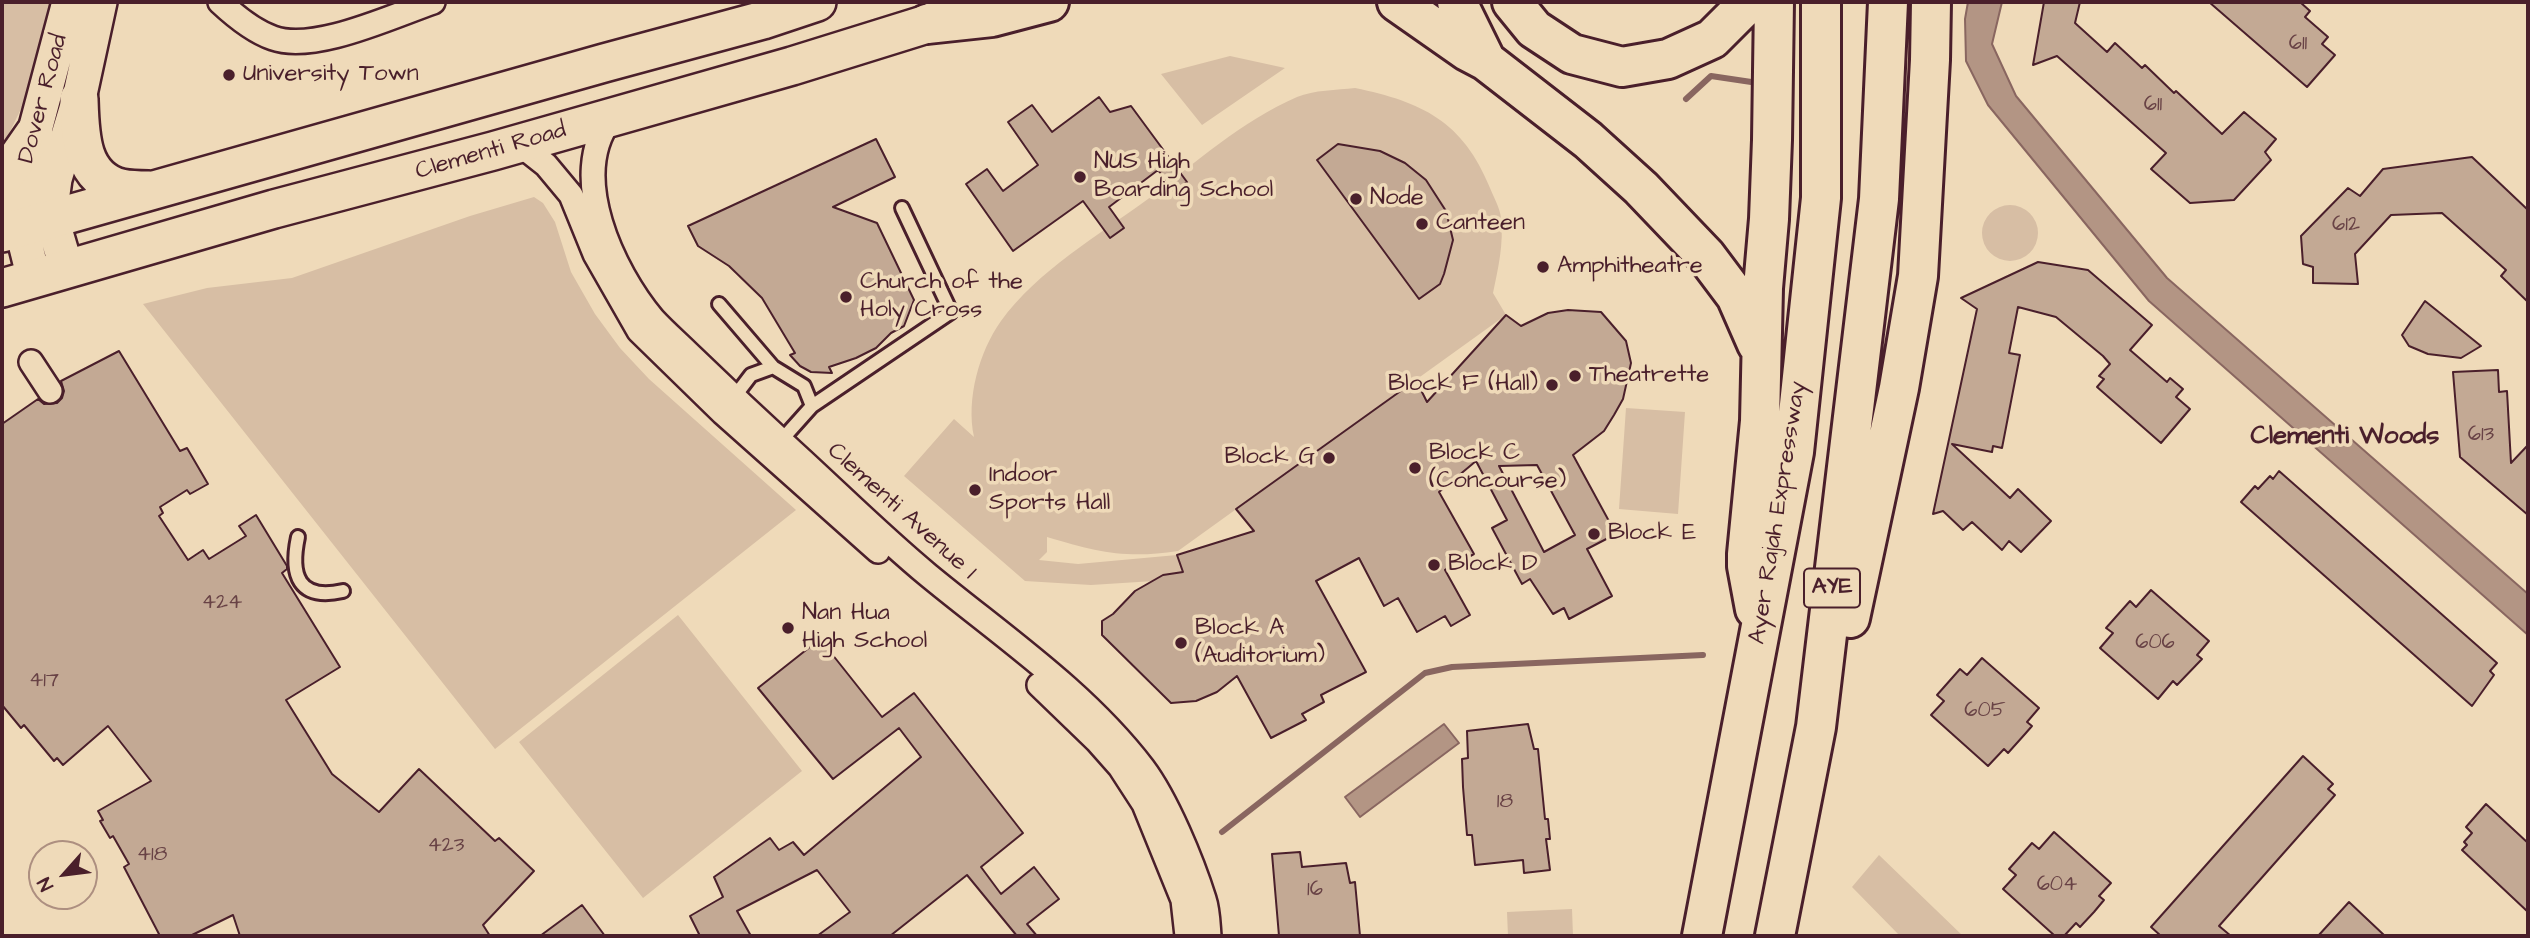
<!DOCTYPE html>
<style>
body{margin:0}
#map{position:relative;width:2530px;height:938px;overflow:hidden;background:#efdab9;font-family:"Architects Daughter",sans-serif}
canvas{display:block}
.frame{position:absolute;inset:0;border:4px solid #4a1f2b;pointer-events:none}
.north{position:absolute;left:28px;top:840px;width:70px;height:70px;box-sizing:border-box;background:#efdab9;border:2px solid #ad8f80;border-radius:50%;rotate:242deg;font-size:19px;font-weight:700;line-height:28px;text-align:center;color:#4a1f2b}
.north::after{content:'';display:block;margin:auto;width:24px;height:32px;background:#4a1f2b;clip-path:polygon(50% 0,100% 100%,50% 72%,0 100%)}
</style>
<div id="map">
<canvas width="2530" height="938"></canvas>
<div class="frame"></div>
<div class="north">N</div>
</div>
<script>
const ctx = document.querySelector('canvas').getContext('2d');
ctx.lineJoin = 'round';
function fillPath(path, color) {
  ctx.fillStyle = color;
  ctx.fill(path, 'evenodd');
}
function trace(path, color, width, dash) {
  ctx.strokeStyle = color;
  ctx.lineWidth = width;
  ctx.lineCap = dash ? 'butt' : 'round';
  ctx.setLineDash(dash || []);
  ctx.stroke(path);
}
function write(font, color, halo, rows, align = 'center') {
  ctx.font = font + ' "Architects Daughter",sans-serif';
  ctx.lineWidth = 7;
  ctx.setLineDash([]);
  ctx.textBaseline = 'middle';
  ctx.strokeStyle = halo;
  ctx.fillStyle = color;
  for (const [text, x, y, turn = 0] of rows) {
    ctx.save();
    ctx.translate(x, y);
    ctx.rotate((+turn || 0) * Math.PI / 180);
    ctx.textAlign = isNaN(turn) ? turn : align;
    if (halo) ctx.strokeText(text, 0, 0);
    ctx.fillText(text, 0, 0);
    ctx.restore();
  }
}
const green = new Path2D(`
 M2,2H60L53,43L2,148Z
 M1230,56L1285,68L1202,125L1161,74Z
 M1355,88C1422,102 1463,121 1490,188C1494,198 1500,208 1501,218C1504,244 1498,269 1493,293L1506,315L1178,551C1126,559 1097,552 1047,537V552L1039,560L1078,564L1177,555L1183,572L1163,575L1154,581L1091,585L1025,581L904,476L954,419L974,437C966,399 979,352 1001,321C1037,271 1099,235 1148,199C1195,163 1242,121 1297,97C1314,90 1337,90 1355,88ZM1339,144L1380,151L1405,163L1426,180L1446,211L1453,240L1441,283L1331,150Z
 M534,197L543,203L555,222L571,272L595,314L620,348L649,379L796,510L495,749L143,304L207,288L292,278L470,216Z
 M1982 233a28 28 0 1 1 56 0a28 28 0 1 1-56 0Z
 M1626,408L1685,412L1678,514L1619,509Z
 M678,615L802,771L643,898L519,742Z
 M1879,855L1963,936H1900L1852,887Z
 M1572,909L1573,936H1508L1507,912Z`);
const water = new Path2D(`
 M1968,2H2002L1992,44L2016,96L2167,278L2528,594V635L2149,301L1988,105L1966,61L1965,19Z
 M1444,724L1459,743L1360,817L1345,797Z`);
const stream = new Path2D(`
 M1686,99L1711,76L1758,83
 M1222,832L1425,673L1452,667L1703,655`);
const building = new Path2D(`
 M2044,2H2080L2075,23L2107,52L2115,43L2142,68L2145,65L2174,93L2176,91L2222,134L2244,112L2276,139L2265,152L2271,160L2234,200L2190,203L2151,169L2166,153L2057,56L2033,65Z
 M2209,2H2300L2310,11L2305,17L2328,37L2322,44L2335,55L2307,87Z
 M1099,97L1110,112L1131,106L1187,182L1174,192L1158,170L1109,207L1124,228L1110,238L1083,201L1013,251L966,184L987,169L1003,191L1038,165L1008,122L1032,105L1052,132Z
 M876,139L895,177L833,207L877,223L914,300L904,326L891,333L876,348L856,358L829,367L832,373L811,372L800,366L790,355L795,353L762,298L729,266L698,246L688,226Z
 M1338,144L1380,151L1405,163L1426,180L1446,211L1453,240L1444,274L1440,284L1419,299L1317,160Z
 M2472,157L2528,210V302L2501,276L2506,270L2442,213L2391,215L2355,254L2358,284L2313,283V267L2303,264L2301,236L2348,188L2360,196L2383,169Z
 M2038,262L2088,270L2152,325L2130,350L2167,382L2170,378L2183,389L2176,397L2190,409L2161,443L2097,387L2104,379L2099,376L2110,364L2103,356L2056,317L2018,307L2009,353L2020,355L2002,448L1993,446L1992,452L1952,444L2010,498L2018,489L2051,521L2021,552L2009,541L2002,550L1972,522L1963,530L1943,511L1933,514L1977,309L1961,298Z
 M2425,301L2481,346L2461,358L2428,354L2409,346L2402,335Z
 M1568,310L1601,312L1626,341L1631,363L1623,399L1614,415L1604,431L1573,455L1616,534L1587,549L1612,596L1569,619L1564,608L1553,614L1530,579L1522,584L1492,528L1507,520L1476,461L1439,492L1474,554L1445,570L1470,615L1451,626L1445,616L1417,632L1398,598L1384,606L1359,558L1316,581L1366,672L1321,695L1324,702L1302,714L1306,720L1271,738L1237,676L1217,692L1196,701L1171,703L1102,635V621L1113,614L1135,591L1163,575L1183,572L1177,555L1254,531L1236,509L1416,380L1427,402L1506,315L1521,326L1548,313ZM1537,465L1575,535L1544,552L1499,466Z
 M119,351L180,451L187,448L208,484L190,494L187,490L160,507L163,513L159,516L188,560L203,550L209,559L246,536L239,526L256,515L287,566V569L282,573L340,667L286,700L332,774L379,812L419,769L495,841L499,838L534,871L483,925L490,936H240L233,915L190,936H160L124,867L129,864L113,836L110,838L100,821L103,820L98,811L151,781L108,726L63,765L57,758L54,761L24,725L21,728L2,705V424L38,399L44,404L57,403L62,398L64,391L61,381Z
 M2498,370L2499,392L2507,391L2511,463L2528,445V515L2460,457L2453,372Z
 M2279,471L2497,663L2490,671L2494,675L2472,706L2241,502L2255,486L2258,489L2270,476L2273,479Z
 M2151,590L2209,641L2197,655L2202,659L2177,685L2173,681L2158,699L2100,648L2113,633L2106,628L2130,601L2136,607Z
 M820,639L882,717L914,693L1023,833L981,867L1001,894L1034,867L1059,899L1027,924L1037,936H1017L967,875L890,936H817L850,912L817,870L737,911L751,936H700L690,916L723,897L714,877L770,838L779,850L793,842L804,855L921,757L899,728L833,779L758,688Z
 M1982,658L2039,708L2027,722L2032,726L2025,734L2008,753L2004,749L1988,766L1931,715L1944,701L1937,695L1960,669L1967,675Z
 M1528,724L1534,749H1538L1545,819H1548L1550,839H1546L1550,870L1524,873L1523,860L1475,865L1472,835H1467L1463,787L1462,759L1468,758L1467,731Z
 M2303,756L2333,784L2328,789L2335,795L2219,926L2231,936H2161L2151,927Z
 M2486,804L2528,843V912L2462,850L2467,845L2464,842L2472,833L2466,827Z
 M2054,832L2111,883L2099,896L2104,900L2094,912L2080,927L2076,923L2064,936H2055L2003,889L2016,875L2009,869L2032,843L2039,849Z
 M1300,852L1302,867L1346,863L1350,883L1355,882L1360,936H1279L1272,854Z
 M2349,902L2385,936H2318Z
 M582,905L605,936H540Z`);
const lane = new Path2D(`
 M719,304L773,367
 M732,400L751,375L773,367L804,386L812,406L778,444
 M812,406L951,312L902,208
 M298,537C290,575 298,601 343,591`);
const street = new Path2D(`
 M220,2C235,16 253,31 273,38C314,53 392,16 433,2
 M611,118C567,176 613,271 653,319C665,332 679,344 692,357C725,389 759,421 793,452C838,493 881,536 928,575C1002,636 1084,691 1143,768C1167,800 1192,861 1204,899C1208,911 1208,924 1209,936
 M512,146L527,150L546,165L571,195L595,254L639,331L723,413L878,551
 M31,362L50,391
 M1039,685L1097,741L1120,767L1144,804L1183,900L1187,936`);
const secondary = new Path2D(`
 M67,270L52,219V201L55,179L79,99L100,2
 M34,279L21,227L20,197L34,134L69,2`);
const primary = new Path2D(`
 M79,99C80,133 80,178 121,188C130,190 140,190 149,190
 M2,180L34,134
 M2,233L604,63L763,20L817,2
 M2,288L274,209L493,151L792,66L927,24L957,11`);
const highway = new Path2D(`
 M1397,2L1467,51L1486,61L1588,140L1641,188L1706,256L1736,296L1757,344
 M1457,2L1486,61
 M1512,2L1534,29L1572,54L1622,67L1668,59L1712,39L1745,6L1747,2
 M927,24L992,17L1049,2
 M1755,609L1747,566V554L1760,421L1763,288L1769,219L1772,140L1774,2
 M1850,618L1899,388L1918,276L1930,60L1931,2
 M1702,936L1794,452L1821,198V2
 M1775,936L1816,727L1879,199L1888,2`);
const markers = [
 [229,75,7,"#4a1f2b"],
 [1080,177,7,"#4a1f2b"],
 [1356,199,7,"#4a1f2b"],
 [1422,224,7,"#4a1f2b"],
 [1543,267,7,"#4a1f2b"],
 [846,297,7,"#4a1f2b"],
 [1575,376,7,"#4a1f2b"],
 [1552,385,7,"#4a1f2b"],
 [1329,458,7,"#4a1f2b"],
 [1415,468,7,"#4a1f2b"],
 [975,490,7,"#4a1f2b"],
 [1594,534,7,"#4a1f2b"],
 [1434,565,7,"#4a1f2b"],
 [788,628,7,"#4a1f2b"],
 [1181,643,7,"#4a1f2b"]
];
const numberNames = [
 ["611",2298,45],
 ["611",2153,106],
 ["612",2346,226],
 ["613",2481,436],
 ["424",222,604],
 ["606",2155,644],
 ["417",44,682],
 ["605",1985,712],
 ["18",1505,803],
 ["423",446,847],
 ["418",152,856],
 ["604",2057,886],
 ["16",1315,891]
];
const shields = [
 [1832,588,56]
];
const shieldNames = [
 ["AYE",1832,588]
];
const poiNames = [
 ["University Town",243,75],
 ["NUS High",1094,163],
 ["Boarding School",1094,191],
 ["Node",1370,199],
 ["Canteen",1436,224],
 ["Amphitheatre",1557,267],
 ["Church of the",860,283],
 ["Holy Cross",860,311],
 ["Theatrette",1589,376],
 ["Block F (Hall)",1538,385,"right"],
 ["Block C",1429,454],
 ["(Concourse)",1429,482],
 ["Block G",1315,458,"right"],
 ["Indoor",989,476],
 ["Sports Hall",989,504],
 ["Block E",1608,534],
 ["Block D",1448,565],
 ["Nan Hua",802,614],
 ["High School",802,642],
 ["Block A",1195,629],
 ["(Auditorium)",1195,657]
];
const streetNames = [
 ["Dover Road",44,99,-75],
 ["Clementi Road",491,152,-16],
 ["Clementi Avenue 1",901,512,42],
 ["Ayer Rajah Expressway",1779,513,-81]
];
const neighbourhoodNames = [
 ["Clementi Woods",2345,438]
];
fillPath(green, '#d7bea4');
fillPath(water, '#b39584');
trace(water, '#896660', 2);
trace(stream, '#896660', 6);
fillPath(building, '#c3a994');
trace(building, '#4a1f2b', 2);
trace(lane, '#4a1f2b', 18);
trace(street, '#4a1f2b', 28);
trace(secondary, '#4a1f2b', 38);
trace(primary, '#4a1f2b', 42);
trace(highway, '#4a1f2b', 44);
trace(lane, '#efdab9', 12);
trace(street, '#efdab9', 23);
trace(secondary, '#efdab9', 33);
trace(primary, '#efdab9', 37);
trace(highway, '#efdab9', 38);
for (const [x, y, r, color] of markers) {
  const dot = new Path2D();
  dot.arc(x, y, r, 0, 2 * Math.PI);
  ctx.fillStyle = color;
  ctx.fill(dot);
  trace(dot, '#efdab9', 2.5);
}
write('21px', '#684245', null, numberNames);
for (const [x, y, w] of shields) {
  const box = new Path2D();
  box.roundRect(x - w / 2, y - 19.5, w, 39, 5);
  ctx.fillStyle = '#efdab9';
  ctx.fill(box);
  trace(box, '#4a1f2b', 2);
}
write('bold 23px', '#4a1f2b', null, shieldNames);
write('24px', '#4a1f2b', '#efdab9', poiNames, 'left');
write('24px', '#4a1f2b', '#efdab9', streetNames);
write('bold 26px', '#4a1f2b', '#efdab9', neighbourhoodNames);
</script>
